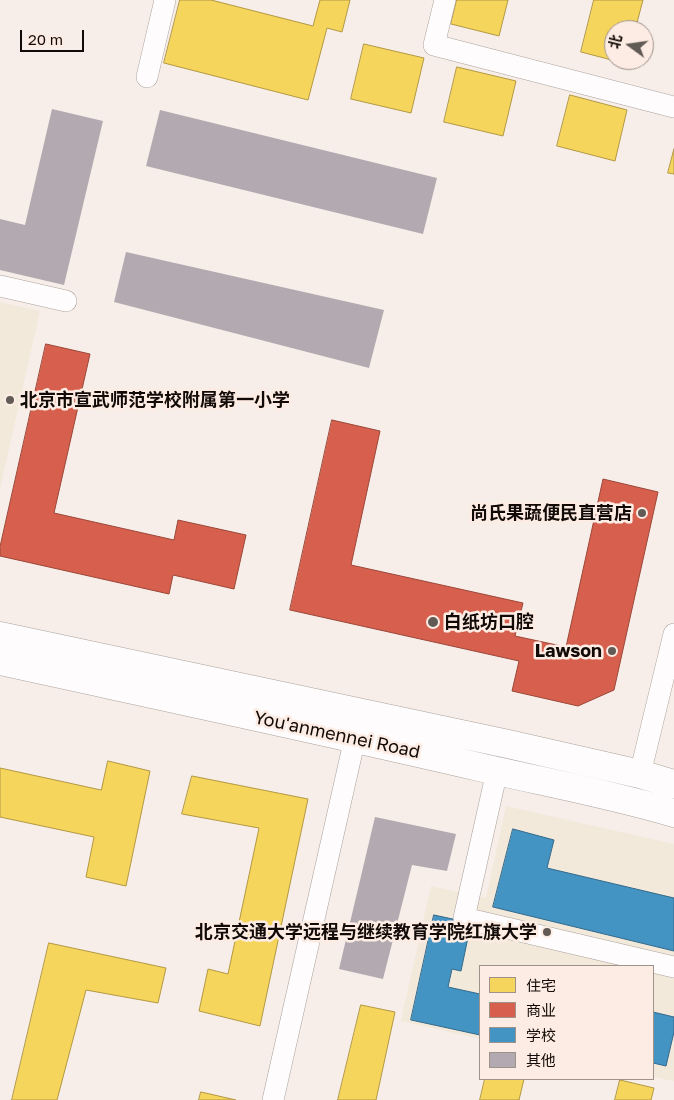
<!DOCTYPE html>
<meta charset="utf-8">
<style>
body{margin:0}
#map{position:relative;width:674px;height:1100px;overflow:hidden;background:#f7eee9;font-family:"Golos Text","Noto Sans SC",sans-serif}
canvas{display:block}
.legend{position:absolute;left:479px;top:965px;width:175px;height:115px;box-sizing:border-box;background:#fdece3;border:1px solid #9f928b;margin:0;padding:6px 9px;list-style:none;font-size:15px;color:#120a06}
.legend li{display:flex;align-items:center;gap:10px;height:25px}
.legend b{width:25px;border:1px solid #9f928b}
.north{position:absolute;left:604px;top:20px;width:50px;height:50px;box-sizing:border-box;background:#fdece3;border:1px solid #9f928b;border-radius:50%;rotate:284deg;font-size:14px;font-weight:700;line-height:20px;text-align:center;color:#120a06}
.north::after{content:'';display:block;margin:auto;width:18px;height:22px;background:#625a55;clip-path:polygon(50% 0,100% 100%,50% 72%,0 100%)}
.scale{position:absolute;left:20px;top:30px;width:64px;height:22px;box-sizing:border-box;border:2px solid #120a06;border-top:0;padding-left:6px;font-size:15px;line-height:18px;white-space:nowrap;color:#120a06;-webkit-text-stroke:4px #fdece3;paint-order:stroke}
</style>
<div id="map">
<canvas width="674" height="1100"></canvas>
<ul class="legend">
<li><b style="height:14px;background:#f6d55c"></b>住宅</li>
<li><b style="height:14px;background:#d6604d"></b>商业</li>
<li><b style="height:14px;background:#4393c3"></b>学校</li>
<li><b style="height:14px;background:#b3aab1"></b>其他</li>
</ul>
<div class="north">北</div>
<div class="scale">20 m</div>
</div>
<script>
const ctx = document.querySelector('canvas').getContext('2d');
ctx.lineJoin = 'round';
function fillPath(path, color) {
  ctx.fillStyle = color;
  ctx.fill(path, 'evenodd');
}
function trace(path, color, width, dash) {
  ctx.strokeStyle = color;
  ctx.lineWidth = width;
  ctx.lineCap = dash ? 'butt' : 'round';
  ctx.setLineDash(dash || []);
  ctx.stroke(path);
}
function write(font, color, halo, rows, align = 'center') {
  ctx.font = font + ' "Golos Text","Noto Sans SC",sans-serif';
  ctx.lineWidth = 5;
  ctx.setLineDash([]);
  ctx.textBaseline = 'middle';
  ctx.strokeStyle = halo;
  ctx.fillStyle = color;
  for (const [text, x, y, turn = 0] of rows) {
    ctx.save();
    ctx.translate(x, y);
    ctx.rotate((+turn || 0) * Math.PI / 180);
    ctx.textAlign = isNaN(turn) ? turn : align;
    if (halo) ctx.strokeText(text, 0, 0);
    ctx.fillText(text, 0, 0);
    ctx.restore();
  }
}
const education = new Path2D(`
 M0,302L40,311L0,489Z
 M506,806L674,844V1081L653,1077V966H480V1039L401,1021L431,886L486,898Z`);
const homes = new Path2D(`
 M180,0H211L313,26L320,0H350L342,32L327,28L308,100L164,63Z
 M457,0H508L499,36L451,24Z
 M594,0H643L635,30H614V60H628L627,64L581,52Z
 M364,44L424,58L411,113L351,99Z
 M457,67L516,81L503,136L444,122Z
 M570,95L627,110L615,161L557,146Z
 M674,149V174L668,173Z
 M108,761L150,771L126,886L86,877L94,837L0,817V768L101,790Z
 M192,776L308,799L260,1026L199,1011L208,969L228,974L259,828L182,814Z
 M49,943L166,968L158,1003L86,990L57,1100H12Z
 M361,1005L395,1012L376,1100H338Z
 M485,1079H524L519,1100H480Z
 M620,1080L654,1088L651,1100H615Z
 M201,1092L236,1100H199Z`);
const shops = new Path2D(`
 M46,344L90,354L54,513L174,540L178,520L246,535L234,589L173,575L169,594L0,556V547Z
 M332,420L380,431L351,565L523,603L515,636L566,647L603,479L658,492L614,690L578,706L512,691L519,661L290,610Z`);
const schools = new Path2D(`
 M513,829L554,840L547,868L674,898V951L493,907Z
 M434,915L471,923L461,971L452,969L448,987L480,994V1035L411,1020Z
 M653,1012L674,1017V1032L666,1066L653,1063Z`);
const building = new Path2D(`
 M52,109L103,121L64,285L0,270V219L25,225Z
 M160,110L437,178L423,234L146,166Z
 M126,252L384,310L369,368L114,302Z
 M375,817L456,834L447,871L412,865L383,979L339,969Z`);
const minor = new Path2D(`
 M445,0L434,45L674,107
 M147,77L165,0
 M0,286L66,301
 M497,771L464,918L674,967
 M640,774L674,634
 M273,1100L355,738`);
const major = new Path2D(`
 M0,636L508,744L640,774L674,784
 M0,661C160,696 320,730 479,767C544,782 610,794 674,813`);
const markers = [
 [10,400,5,"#625a55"],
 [642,513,5,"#625a55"],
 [433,622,6,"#625a55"],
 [612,651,5,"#625a55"],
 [547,932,5,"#625a55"]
];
const poiNames = [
 ["北京市宣武师范学校附属第一小学",20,400,"left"],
 ["尚氏果蔬便民直营店",632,513],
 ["白纸坊口腔",444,622,"left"],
 ["Lawson",602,651],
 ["北京交通大学远程与继续教育学院红旗大学",537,932]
];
const streetNames = [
 ["You'anmennei Road",337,735,12]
];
fillPath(education, '#f2e9db');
fillPath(homes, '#f6d55c');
trace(homes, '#b29842', 1);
fillPath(shops, '#d6604d');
trace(shops, '#9b4638', 1);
fillPath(schools, '#4393c3');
trace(schools, '#346a8a', 1);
fillPath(building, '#b3aab1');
trace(minor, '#aaa29d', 22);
trace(major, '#aaa29d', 29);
trace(minor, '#fefcfc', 21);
trace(major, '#fefcfc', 28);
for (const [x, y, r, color] of markers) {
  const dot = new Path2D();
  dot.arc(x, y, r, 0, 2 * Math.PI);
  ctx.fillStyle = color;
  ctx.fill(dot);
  trace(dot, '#fdece3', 2);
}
write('bold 18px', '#120a06', '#fdece3', poiNames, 'right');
write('18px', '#120a06', '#fdece3', streetNames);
</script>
